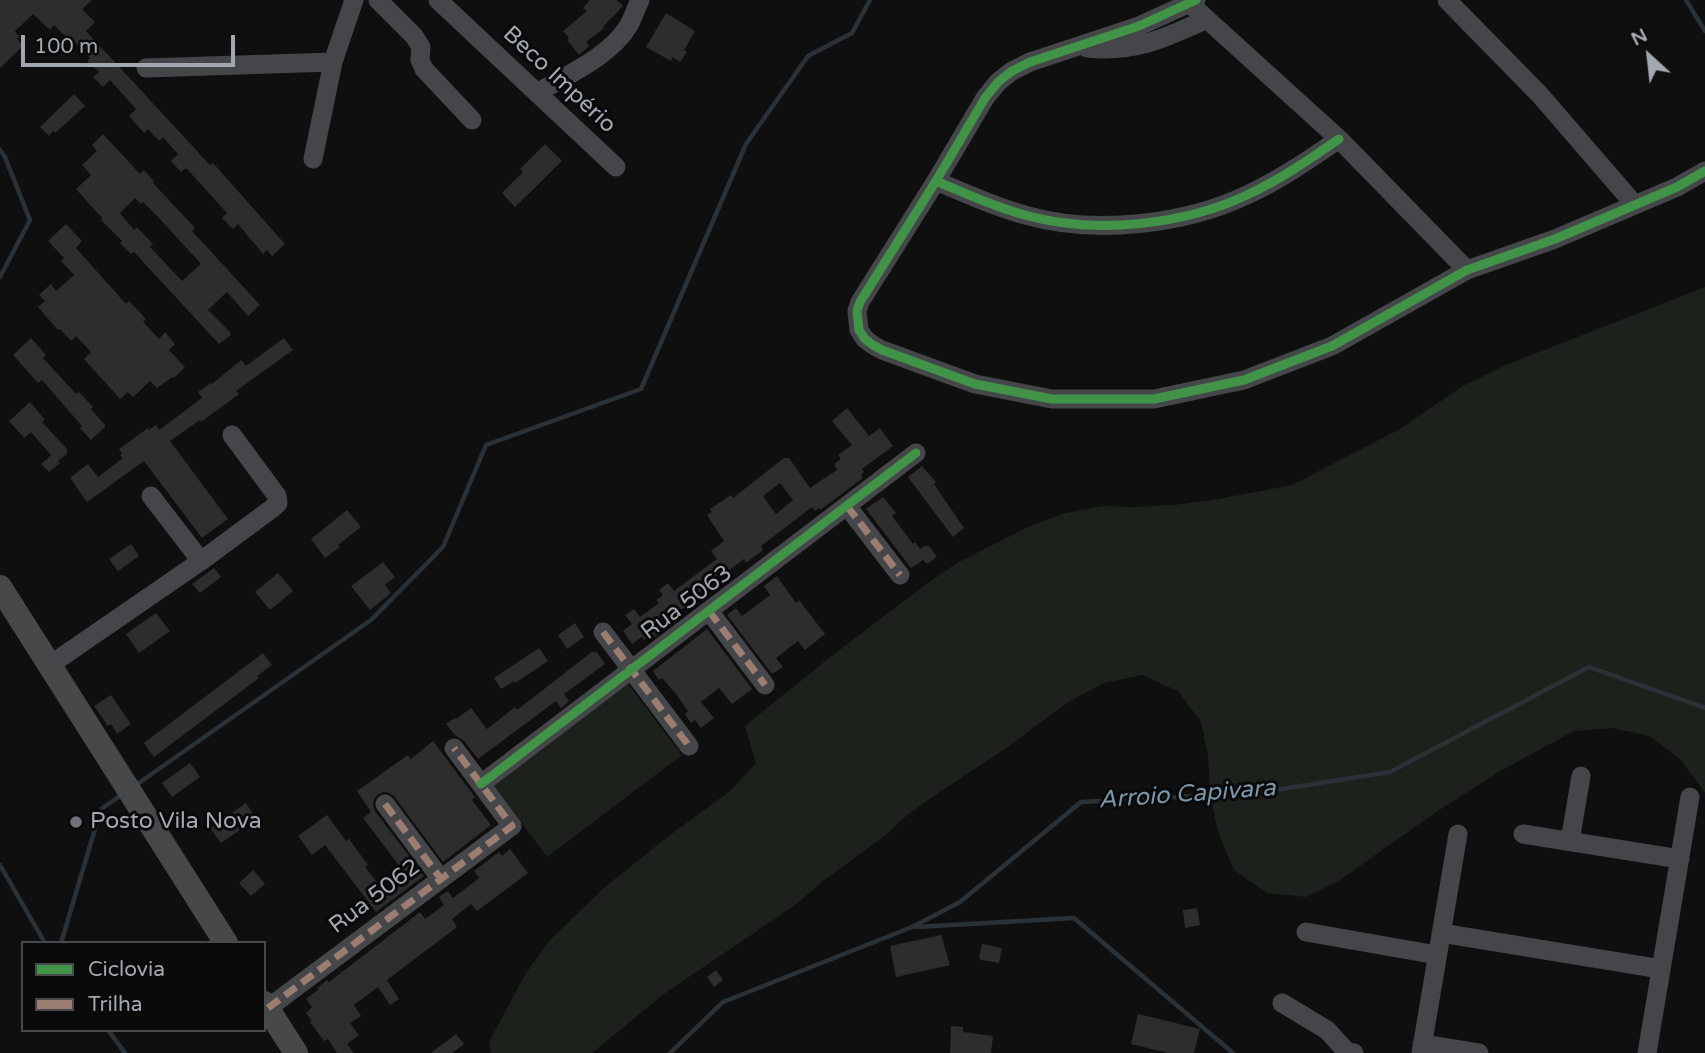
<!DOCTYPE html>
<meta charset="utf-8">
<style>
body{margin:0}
#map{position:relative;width:1705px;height:1053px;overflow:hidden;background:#0f0f10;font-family:"Varela Round",sans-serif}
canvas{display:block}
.legend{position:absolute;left:21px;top:941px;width:245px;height:91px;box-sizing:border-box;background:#0a0a0b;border:2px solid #47494d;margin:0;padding:9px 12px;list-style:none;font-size:21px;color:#a2a7b0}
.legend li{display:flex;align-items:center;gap:14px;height:35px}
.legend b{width:35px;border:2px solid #47494d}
.north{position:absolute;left:1614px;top:21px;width:70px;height:70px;-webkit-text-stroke:5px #0a0a0b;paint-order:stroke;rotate:333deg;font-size:19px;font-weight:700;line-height:28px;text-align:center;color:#a2a7b0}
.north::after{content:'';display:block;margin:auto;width:24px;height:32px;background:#a2a7b0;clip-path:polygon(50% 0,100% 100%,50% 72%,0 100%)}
.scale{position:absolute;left:21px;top:35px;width:214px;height:32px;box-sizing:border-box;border:4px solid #a2a7b0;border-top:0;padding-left:9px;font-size:21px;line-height:24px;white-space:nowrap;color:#a2a7b0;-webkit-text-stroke:5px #0a0a0b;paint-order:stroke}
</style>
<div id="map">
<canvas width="1705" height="1053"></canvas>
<ul class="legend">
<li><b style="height:9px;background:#419447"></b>Ciclovia</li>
<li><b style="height:9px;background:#9b7d72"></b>Trilha</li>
</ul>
<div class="north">N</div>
<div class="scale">100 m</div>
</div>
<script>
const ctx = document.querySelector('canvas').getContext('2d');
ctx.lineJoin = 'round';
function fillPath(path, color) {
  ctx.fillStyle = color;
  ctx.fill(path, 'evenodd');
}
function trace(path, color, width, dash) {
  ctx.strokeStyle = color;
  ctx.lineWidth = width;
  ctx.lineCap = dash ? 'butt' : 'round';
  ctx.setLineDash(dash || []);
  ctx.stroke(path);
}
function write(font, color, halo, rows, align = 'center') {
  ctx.font = font + ' "Varela Round",sans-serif';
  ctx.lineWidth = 6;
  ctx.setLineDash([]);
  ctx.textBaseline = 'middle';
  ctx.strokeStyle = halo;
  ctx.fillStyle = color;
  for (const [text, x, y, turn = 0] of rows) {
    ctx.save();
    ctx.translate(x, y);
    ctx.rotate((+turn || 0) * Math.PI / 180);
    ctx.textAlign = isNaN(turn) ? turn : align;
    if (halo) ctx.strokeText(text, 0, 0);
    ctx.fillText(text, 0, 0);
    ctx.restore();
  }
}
const green = new Path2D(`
 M1705,287V793L1681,760L1650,736L1612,728L1574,731L1502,770L1436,812L1340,880L1306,897L1267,893L1234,870L1219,835L1210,796L1208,755L1201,722L1178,691L1142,675L1104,683L1068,702L1005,749L938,793L906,816L886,835L823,881L794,906L665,993L592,1053H491L489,1042L526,973L549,941L605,887L666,838L730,791L756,763L745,726L829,658L925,585L957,563L1028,527L1065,513L1103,506L1134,507L1173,505L1213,500L1292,485L1398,430L1463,386L1506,365Z
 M628,684L682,755L547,857L494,786Z`);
const stream = new Path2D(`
 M1686,0L1705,31
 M0,150L5,157L30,220L0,277
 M136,785L371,620L443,547L486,445L641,389L746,144L808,56L852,33L870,0
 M0,865L45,943
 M916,927L1074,918L1233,1053
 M61,943L101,809L123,794
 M108,1030L125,1053
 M670,1053L723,1002L912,927L960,902L1081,802L1256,793L1390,772L1589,667L1705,708`);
const building = new Path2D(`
 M0,0H92L82,9L95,22L86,31L210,165L213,163L285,244L272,256L267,250L263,254L238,224L233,229L222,218L227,213L217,202L186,168L181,172L171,161L178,154L163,137L159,141L148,129L144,133L129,116L136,109L110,80L103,87L93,77L99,72L87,61L90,58L74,41L72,43L54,25L50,30L33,14L15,31L19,37L17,39L23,46L0,68Z
 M590,0H617L623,6L603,27L604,28L586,42L589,46L579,55L567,40L569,38L563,31L587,11L583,8Z
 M666,13L695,31L684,50L687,52L680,62L673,57L671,61L646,47Z
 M74,94L85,106L55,133L53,131L49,136L40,127Z
 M103,134L140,174L144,170L154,181L153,183L195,228L192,231L260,305L248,316L227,292L208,310L230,332L231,335L219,344L134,252L131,254L120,243L122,241L101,220L102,218L76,189L91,175L82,165L97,151L92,145ZM135,198L141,204L143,202L160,219L201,264L182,281L150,247L153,244L137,227L134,230L120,213Z
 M545,144L562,161L515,207L502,193L523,172L520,169Z
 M66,224L82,241L76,248L126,304L129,301L146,319L143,322L159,339L165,332L175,344L169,350L185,367L174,378L172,377L157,388L150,381L133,397L128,392L120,399L84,359L91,352L76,336L71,341L60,329L58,330L38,307L45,301L39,295L51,284L56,291L74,275L61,261L64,258L48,241Z
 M31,338L46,355L43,358L76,394L79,392L93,407L91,409L105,425V427L91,440L80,428L82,426L42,380L38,383L13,355Z
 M284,338L293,350L236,391L239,394L212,414L201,422L200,420L170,441L228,519L202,538L144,461L87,502L70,478L88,464L98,477L123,458L120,455L122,453L119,449L148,428L149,430L156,425L159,430L202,398L198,392L211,383L212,384L241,360L246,366Z
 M30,402L45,420L42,422L67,449V454L58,461L60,463L49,472L41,464L51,455L31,432L24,438L9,421Z
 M847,408L869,436L880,428L893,446L862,469L864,472L861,475L863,478L820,510L819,508L815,511L812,507L761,546L763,550L746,563L744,559L684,604L686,606L677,613L680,617L655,637L653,634L644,640L642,637L632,644L623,631L632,624L625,615L634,609L640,617L659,603L656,600L663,595L659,590L668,583L674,591L717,559L711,551L724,541L707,515L712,512L710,509L731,495L733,498L784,458H789L810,488L837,470L834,464L841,459L838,455L852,445L832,421ZM780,483L793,500L776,514L763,496Z
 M922,466L936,482L934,484L964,528L953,537L908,477Z
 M883,497L896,513L892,516L913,544L915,542L920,549L924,546H929L937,557L927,564L923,560L911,568L866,509Z
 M347,510L361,527L338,545L340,547L325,558L311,539Z
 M131,544L139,556L118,571L109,559Z
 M383,562L395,577L385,585L391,593L370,610L351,586Z
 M214,568L221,577L200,593L192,584Z
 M278,573L293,591L270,610L255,592Z
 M777,576L796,603L799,600L825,634L805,650L798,641L776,658L783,667L772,674L727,615L736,608L742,616L770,595L764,586Z
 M156,613L170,631L139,653L126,634Z
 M575,623L584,637L567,649L558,635Z
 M707,629L752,689L732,704L719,688L701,702L714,718L701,728L695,720L691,723L685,714L688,711L676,694L662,678L659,680L653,671Z
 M539,648L548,661L515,683L514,681L501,689L494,678Z
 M593,651L594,653L596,651L605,664L564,694L569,701L561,708L556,701L478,759L464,741L456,736L446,724L455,718L456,719L471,708L487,729L515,707L517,710Z
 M263,653L272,665L257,676L259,678L154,757L144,743Z
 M111,695L131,724L117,734L111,724L108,726L94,706Z
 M433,741L475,797L472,800L491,825L443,862L394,796L389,793L384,792L377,795L374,800L373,805L375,811L424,876L376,912L325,845L312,855L298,836L327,815L346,841L349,839L368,865L365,867L385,892L407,876L363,818L371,812L357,791L408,755L411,759Z
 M190,763L200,777L172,797L162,783Z
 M246,803L256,819L221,843L210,828Z
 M510,849L528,873L477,911L471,904L452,919L457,927L387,980L399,999L390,1005L378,987L354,1005L361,1016L350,1023L359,1035L347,1044L354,1053H337L328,1039L324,1041L310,1022L312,1021L306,1013L312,1007L306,999L319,989L317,988L327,980L329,982L420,912L425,919L444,905L439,897L448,891L453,898L479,878L474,871L499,852L502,856Z
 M253,870L265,884L251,896L239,883Z
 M1197,908L1200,925L1185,928L1183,910Z
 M941,935L950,965L896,977L890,946Z
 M982,944L1002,948L999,963L981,960L979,958Z
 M716,970L723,980L714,987L707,977Z
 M1138,1014L1200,1029L1194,1053H1168L1131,1044Z
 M951,1026L963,1027V1032L993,1036L991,1053H950Z
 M456,1034L464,1044L452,1053H431Z`);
const minor = new Path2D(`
 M378,0L414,36L421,47L420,60L424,69L472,120
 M438,0L616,167
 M1196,0L1139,26L1030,62L1012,71L998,82L985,98L936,181L860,302L857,311L859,330L865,339L873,345L882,350L975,384L1052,399H1154L1244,380L1332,346L1467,270L1555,239L1677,187L1705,171
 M1447,0L1540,95L1635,205
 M1189,3L1339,139L1467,270
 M1087,48C1135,53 1165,38 1207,19
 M146,68L333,62
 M537,93C567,75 611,56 629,25C633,18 636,8 640,0
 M313,159L333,62L354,0
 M936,181C965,193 994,207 1025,215C1094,235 1185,225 1249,194C1281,179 1310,159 1339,139
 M151,496L201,561
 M847,506L900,575
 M709,611L765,685
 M603,632L689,746
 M50,665L201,561L274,507L278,503L277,496L232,435
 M481,784L916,453
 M385,804L441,879
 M1523,834L1680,859
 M1570,841L1581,776
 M1306,932L1437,955
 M1441,933L1661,969
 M1282,1003L1327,1030L1347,1052L1354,1053
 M268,1008L512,826L454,748
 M1422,1044L1479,1053
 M1421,1053L1458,834
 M1647,1053L1690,797`);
const major = new Path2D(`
 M0,587L226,943
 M264,1003L296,1053`);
const quiet = new Path2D(`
 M847,506L900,575
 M709,611L765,685
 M603,632L689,746
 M385,804L441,879
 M268,1008L512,826L454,748`);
const cycleway = new Path2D(`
 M1196,0L1139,26L1030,62L1012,71L998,82L985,98L936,181L860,302L857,311L859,330L865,339L873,345L882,350L975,384L1052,399H1154L1244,380L1332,346L1467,270L1555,239L1677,187L1705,171
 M936,181C965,193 994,207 1025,215C1094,235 1185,225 1249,194C1281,179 1310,159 1339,139
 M481,784L916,453`);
const markers = [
 [76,822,7,"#6f7278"]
];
const streetNames = [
 ["Beco Império",559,80,43],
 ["Rua 5063",687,603,-37],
 ["Rua 5062",375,897,-37]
];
const poiNames = [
 ["Posto Vila Nova",90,822]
];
const waterNames = [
 ["Arroio Capivara",1187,795,-4]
];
fillPath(green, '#1c211c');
trace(stream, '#2b3237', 4.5);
fillPath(building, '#2d2d2e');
trace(minor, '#444649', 19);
trace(major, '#47484a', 24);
trace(quiet, '#9b7d72', 7, [14, 7]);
trace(cycleway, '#419447', 9);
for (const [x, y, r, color] of markers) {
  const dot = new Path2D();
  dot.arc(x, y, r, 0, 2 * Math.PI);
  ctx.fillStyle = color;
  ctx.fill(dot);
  trace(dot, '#0a0a0b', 2.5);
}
write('23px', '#a2a7b0', '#0a0a0b', streetNames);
write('23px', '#a2a7b0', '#0a0a0b', poiNames, 'left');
write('italic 24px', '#7b96a8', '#0a0a0b', waterNames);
</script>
